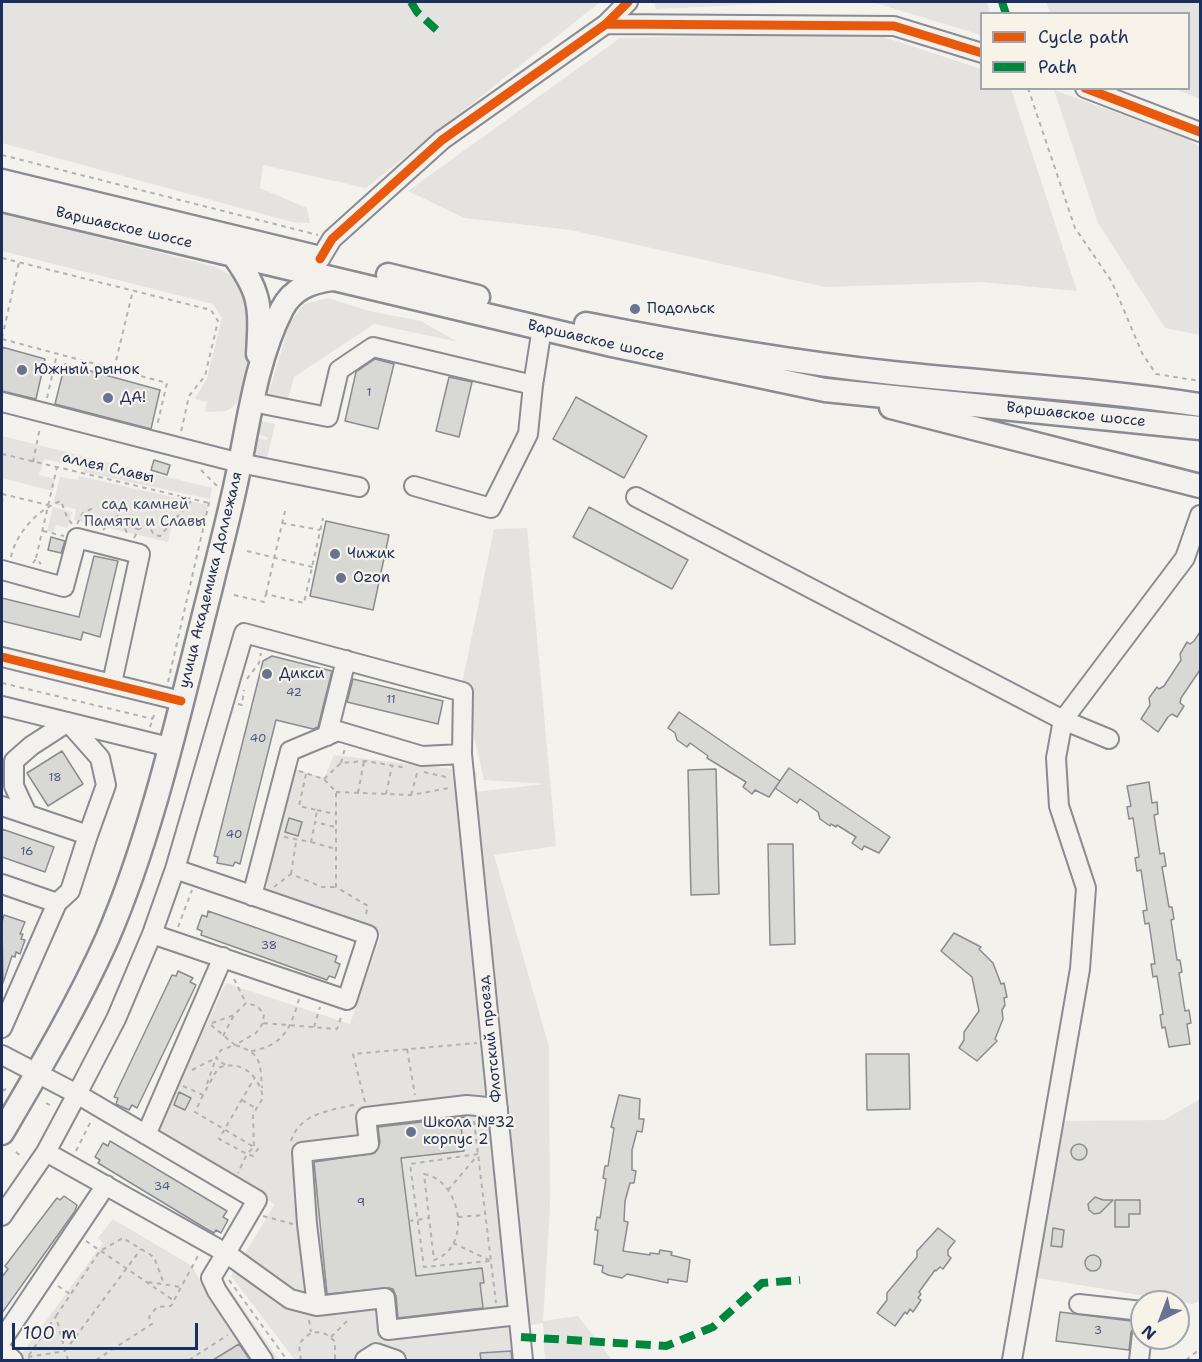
<!DOCTYPE html>
<meta charset="utf-8">
<style>
body{margin:0}
#map{position:relative;width:1202px;height:1362px;overflow:hidden;background:#f4f2ec;font-family:"Shantell Sans",sans-serif}
canvas{display:block}
.frame{position:absolute;inset:0;border:3px solid #1b2f5e;pointer-events:none}
.legend{position:absolute;left:980px;top:12px;width:210px;height:78px;box-sizing:border-box;background:#f7f3e8;border:2px solid #9fa5b1;margin:0;padding:8px 10px;list-style:none;font-size:18px;color:#1b2f5e}
.legend li{display:flex;align-items:center;gap:12px;height:30px}
.legend b{width:30px;border:2px solid #9fa5b1}
.north{position:absolute;left:1130px;top:1290px;width:60px;height:60px;box-sizing:border-box;background:#f7f3e8;border:2px solid #9fa5b1;border-radius:50%;rotate:222deg;font-size:16px;font-weight:700;line-height:24px;text-align:center;color:#1b2f5e}
.north::after{content:'';display:block;margin:auto;width:21px;height:27px;background:#677390;clip-path:polygon(50% 0,100% 100%,50% 72%,0 100%)}
.scale{position:absolute;left:12px;top:1323px;width:186px;height:27px;box-sizing:border-box;border:3px solid #1b2f5e;border-top:0;padding-left:8px;font-size:18px;line-height:21px;white-space:nowrap;color:#1b2f5e;-webkit-text-stroke:4px #f7f3e8;paint-order:stroke}
</style>
<div id="map">
<canvas width="1202" height="1362"></canvas>
<div class="frame"></div>
<ul class="legend">
<li><b style="height:8px;background:#e8590c"></b>Cycle path</li>
<li><b style="height:8px;background:#00873e"></b>Path</li>
</ul>
<div class="north">N</div>
<div class="scale">100 m</div>
</div>
<script>
const ctx = document.querySelector('canvas').getContext('2d');
ctx.lineJoin = 'round';
function fillPath(path, color) {
  ctx.fillStyle = color;
  ctx.fill(path, 'evenodd');
}
function trace(path, color, width, dash) {
  ctx.strokeStyle = color;
  ctx.lineWidth = width;
  ctx.lineCap = dash ? 'butt' : 'round';
  ctx.setLineDash(dash || []);
  ctx.stroke(path);
}
function write(font, color, halo, rows, align = 'center') {
  ctx.font = font + ' "Shantell Sans",sans-serif';
  ctx.lineWidth = 4.5;
  ctx.setLineDash([]);
  ctx.textBaseline = 'middle';
  ctx.strokeStyle = halo;
  ctx.fillStyle = color;
  for (const [text, x, y, turn = 0] of rows) {
    ctx.save();
    ctx.translate(x, y);
    ctx.rotate((+turn || 0) * Math.PI / 180);
    ctx.textAlign = isNaN(turn) ? turn : align;
    if (halo) ctx.strokeText(text, 0, 0);
    ctx.fillText(text, 0, 0);
    ctx.restore();
  }
}
const built = new Path2D(`
 M2,2H600L366,188L263,165L260,188L307,208L310,223L292,222L2,143Z
 M654,2H803L656,9Z
 M872,2H987L990,13L982,14L981,35Z
 M1046,2H1200V99L1175,89L1188,88V14L1050,13Z
 M869,32L981,69L982,88L1011,89L1077,291L980,282L825,287L571,230L464,218L408,191L620,38Z
 M1054,90L1186,138L1200,147V335L1165,328L1098,223Z
 M2,213L216,267L234,277L249,291L256,321L242,396L234,406L226,411L205,412L207,402L195,399L207,378L222,318L213,304L2,251Z
 M328,298L369,311L421,321L458,342L374,324L294,377L285,409L266,402L290,322L304,304Z
 M261,421L275,424L265,467L251,463L256,438L267,440V437L258,434Z
 M2,436L212,488L210,499L83,472L84,468L44,459L39,475L55,479L53,491L2,478Z
 M79,476L208,505L204,524L173,519L168,542L74,520L76,509L53,504L60,477L78,480Z
 M53,507L72,512L68,528L56,525L53,533L47,531Z
 M527,528L556,846L494,855L549,1047L550,1208L543,1321L578,1316L612,1360H545L543,1323L511,1329L516,1360H389L378,1347L354,1360H295L231,1276L275,1204L153,1139L226,983L350,1024L381,935L265,894L290,768L324,778L334,755L477,772L475,792L545,784L484,780L462,684L494,529Z
 M1200,1099V1301L1192,1304L1033,1277L1056,1121L1164,1120Z
 M113,1219L192,1266L209,1296L227,1285L279,1360H13L21,1355L103,1243L98,1238Z`);
const building = new Path2D(`
 M2,347L45,359L36,399L2,391Z
 M375,359L394,364L378,429L345,421L356,372Z
 M65,364L160,390L151,429L55,404Z
 M449,377L472,382L459,437L436,431Z
 M576,397L647,436L624,478L553,439Z
 M154,460L170,465L167,475L151,470Z
 M589,507L688,560L672,589L573,537Z
 M326,521L389,535L373,610L310,596Z
 M51,537L65,541L61,553L48,550Z
 M94,556L118,561L100,637L83,632L81,640L2,621V598L79,617Z
 M1200,632V670L1181,698L1180,703L1184,706L1177,717L1172,714L1168,717L1158,732L1141,719L1150,705L1149,698L1157,687L1159,689L1164,686L1181,660L1180,654L1187,642L1190,644L1194,641Z
 M272,656L332,671L318,727L313,729L276,720L240,864L235,862L233,866L217,863L218,857L214,856L263,661Z
 M353,679L443,701L438,724L347,702Z
 M679,712L780,781L769,797L755,790L752,794L743,787L746,782L707,758L708,756L690,743L687,747L677,740L675,733L668,728Z
 M62,751L83,784L48,806L27,773Z
 M789,768L890,837L879,853L864,846L862,850L852,843L856,837L837,825L836,827L831,824L830,826L820,819L818,812L800,799L797,803L775,788Z
 M716,769L719,894L691,895L688,770Z
 M1149,782L1152,803L1157,802L1158,814L1154,815L1160,854L1164,853L1166,866L1162,867L1169,907H1172L1174,919L1171,920L1177,960H1180L1182,972L1179,973L1185,1011L1189,1010L1191,1023L1187,1024L1190,1044L1169,1047L1165,1027L1162,1028L1160,1015L1163,1014L1157,976L1153,977L1151,964H1155L1149,923L1145,924L1143,911L1147,910L1141,870L1137,871L1135,858L1139,857L1133,818L1129,819L1127,807L1131,806L1127,786Z
 M289,818L302,822L298,836L285,832Z
 M2,829L54,847L45,872L2,857Z
 M768,844H793L795,944L770,945Z
 M208,911L337,956L335,962L340,964L335,978L329,976L327,980L201,935L202,931L197,929L202,915L207,917Z
 M4,915L25,922L20,934H23L21,939L25,940L20,954L16,952L15,957L12,956L3,983L2,922Z
 M954,933L981,947L979,949L993,963L1001,984L1004,983L1007,997L1004,998L1005,1005L1002,1010L1003,1019L995,1039L997,1041L977,1061L959,1048L964,1040V1032L979,1011L972,977L941,951Z
 M178,971L193,978L190,982L196,985L137,1108L132,1105L129,1110L120,1106L116,1104L118,1098L114,1097L172,975L176,976Z
 M866,1054H909L910,1109L867,1110Z
 M179,1092L191,1098L185,1110L174,1105Z
 M619,1095L640,1099L639,1119H644L642,1132L637,1131L632,1150V1170L636,1171L634,1183H630L625,1201L624,1221L628,1222L623,1251L650,1255V1253L659,1254L660,1250L672,1252L671,1255L690,1260L687,1282L668,1279V1283L627,1274L622,1278L608,1275L602,1272L603,1266L594,1264L598,1230H595L597,1217L600,1218L606,1179L603,1178L605,1166H608L614,1128L611,1127Z
 M465,1117L466,1125L461,1126L464,1151L401,1158L416,1276L482,1268L484,1283H480L483,1308L398,1318L396,1296L393,1289L389,1288L327,1294L314,1162L375,1153L380,1143L378,1127Z
 M110,1141L227,1211L223,1217L228,1220L221,1233L216,1230L214,1233L205,1228L98,1163L100,1160L95,1157L103,1143L108,1146Z
 M1071 1152a8 8 0 1 1 16 0a8 8 0 1 1-16 0Z
 M64,1196L77,1205L75,1211L2,1313V1277L8,1269L5,1266L57,1198L60,1200Z
 M1095,1197L1103,1200H1113L1100,1213L1094,1214L1089,1210L1088,1204Z
 M1115,1200H1140V1214H1129V1227H1115Z
 M938,1228L955,1241L948,1250V1255L951,1258L943,1269L940,1267L936,1271L935,1270L919,1292L921,1294L918,1298L921,1300L913,1312L910,1309L907,1314L905,1312L895,1326L877,1313L887,1300V1293L917,1257V1251Z
 M1053,1228L1064,1230L1062,1247L1051,1246Z
 M1085 1263a8 8 0 1 1 16 0a8 8 0 1 1-16 0Z
 M1060,1312L1139,1322L1138,1323L1131,1332L1129,1350L1056,1341Z
 M239,1344L250,1360H213Z
 M511,1351L512,1360H481L480,1353Z`);
const path = new Path2D(`
 M1028,88L1075,228L1112,282L1142,353L1156,374L1200,381
 M2,155L318,235
 M2,258L211,310L218,321L205,376L189,396L181,432
 M2,338L19,262
 M2,339L167,383L157,426
 M114,369L133,290
 M47,398L57,354
 M2,454L209,503
 M33,462L40,427
 M201,470L218,487
 M2,494L48,505
 M2,503L3,495
 M282,523L320,530
 M77,524L83,513L91,509L92,525
 M126,526L138,529
 M103,530L117,516L121,517L128,536
 M43,531L64,536
 M134,538L139,529L148,524L154,535L160,536L193,499
 M247,551L316,568
 M11,557C16,533 38,509 61,501L67,517L72,524
 M36,558L57,467
 M33,563L36,559L41,564
 M266,594L285,511
 M234,595L264,602L266,594L304,603L323,518
 M247,679L259,663L261,653
 M168,682L209,503L214,501
 M2,683L153,719
 M238,704L242,705L244,690
 M150,727L154,715
 M341,763L345,748
 M299,771L324,779L336,792V887L368,906L365,918
 M424,772L450,778
 M306,774L299,806L317,810L315,822
 M324,779L341,763L365,761L407,768
 M336,792L411,795L449,788
 M358,793L364,761
 M386,794L392,766
 M411,795L418,770
 M317,810L335,814
 M284,837L311,842L315,822L335,827
 M311,842L336,849
 M291,874L296,842
 M274,887L291,874L322,887H336
 M178,927L192,890
 M234,979L246,1003
 M212,1023L234,1015L246,1003L257,1006L264,1014L263,1023L337,1029L342,1014
 M211,1025L235,1045L256,1033L263,1023
 M314,1027L320,1007
 M223,1036L234,1015
 M407,1049L415,1095
 M251,1051C283,1046 291,1028 299,999
 M225,1065L216,1058L221,1050L235,1045C262,1053 260,1063 262,1088
 M192,1070L216,1058
 M207,1084L216,1058
 M183,1086L203,1095L218,1068C241,1059 259,1075 263,1098L253,1114L254,1147L258,1149L253,1156L247,1154L238,1173
 M2,1091L8,1088
 M203,1095L195,1112L254,1147L247,1154L219,1139L255,1077
 M242,1100L257,1109
 M365,1102L353,1054L477,1043
 M46,1103L53,1107
 M474,1121L496,1303
 M291,1141C300,1112 331,1111 357,1104
 M76,1151L92,1119
 M16,1152L23,1158
 M478,1154L410,1164L424,1267L490,1261
 M424,1174C461,1180 473,1247 434,1260Z
 M448,1190L477,1156
 M263,1216L293,1224
 M458,1217L485,1215
 M409,1221L429,1218
 M86,1241L173,1300
 M453,1243L489,1260
 M229,1280L287,1360
 M148,1282L181,1287
 M58,1286L70,1294
 M56,1316L100,1251L123,1238L154,1257L164,1284
 M309,1320L311,1332
 M331,1337L350,1318
 M28,1357L65,1351L56,1316L27,1358L30,1360
 M68,1360L65,1351L141,1249
 M96,1360L152,1324L149,1317L157,1307L171,1306L199,1254
 M189,1360L228,1335
 M301,1360L299,1345C308,1329 324,1328 335,1342V1360
 M1186,1360L1200,1349`);
const minor = new Path2D(`
 M606,24L894,26L982,53
 M1085,88L1200,132
 M320,259L332,239L442,140L606,24L628,2
 M2,402L240,463L359,487
 M252,402L328,417L339,370L373,347L533,385L542,328
 M414,486L491,508L528,434L533,385
 M636,497L1063,720L1109,739
 M2,570L64,587L77,538L140,554L112,683
 M2,657L181,701
 M2,706L169,747
 M327,736L346,660
 M2,806L88,835L106,785L100,758L68,722L31,746L14,761V786L27,814
 M175,869L244,633L463,692L462,754L523,1360
 M2,884L57,903L70,891L88,835
 M252,896L290,751L338,731L422,756L462,754
 M2,1028L57,903
 M2,1055L77,1094L116,1019L152,934L175,869L368,935L347,1000L152,934
 M146,1135L223,957
 M2,1216L46,1152L77,1094L257,1200L226,1253L46,1152
 M1079,1304L1142,1311
 M317,1306L385,1298L388,1330L518,1315
 M2,1340L106,1185
 M2,1350L13,1360
 M263,1360L217,1291L211,1278L226,1253L290,1299L317,1306L307,1224L302,1152L369,1144L366,1117L467,1105L498,1108
 M365,1360L376,1353L396,1360
 M1012,1360L1080,969L1086,888L1059,806L1056,758L1063,720L1185,558L1200,515
 M1139,1360L1142,1334`);
const major = new Path2D(`
 M2,181L312,256
 M2,200L612,345L825,390L1200,428
 M231,252C261,292 261,305 258,354
 M388,275L478,297
 M586,324C687,344 790,362 892,373C995,384 1098,389 1200,405
 M891,407L1200,486
 M2,1133C39,1070 77,1006 107,939C153,833 181,704 210,591C220,549 232,506 240,463C250,412 258,356 282,309C293,288 311,282 332,279`);
const quiet = new Path2D(`
 M411,2L417,12L440,33
 M1002,2L1006,14
 M521,1337L666,1346L713,1327L762,1283L800,1280`);
const cycleway = new Path2D(`
 M606,24L894,26L982,53
 M1085,88L1200,132
 M320,259L332,239L442,140L606,24L628,2
 M2,657L181,701`);
const markers = [
 [635,309,6,"#677390"],
 [22,370,6,"#677390"],
 [108,398,6,"#677390"],
 [335,554,6,"#677390"],
 [341,578,6,"#677390"],
 [267,674,6,"#677390"],
 [411,1132,6,"#677390"]
];
const numberNames = [
 ["1",369,393],
 ["42",294,693],
 ["11",391,700],
 ["40",258,739],
 ["18",55,778],
 ["40",234,835],
 ["16",27,852],
 ["38",269,946],
 ["34",162,1187],
 ["9",361,1203],
 ["3",1098,1331]
];
const streetNames = [
 ["Варшавское шоссе",124,228,13],
 ["Варшавское шоссе",596,341,13],
 ["Варшавское шоссе",1076,415,6],
 ["аллея Славы",108,468,13],
 ["улица Академика Доллежаля",211,580,-76],
 ["Флотский проезд",491,1039,-96]
];
const poiNames = [
 ["Подольск",647,309],
 ["Южный рынок",34,370],
 ["ДА!",120,398],
 ["Чижик",347,554],
 ["Ozon",353,578],
 ["Дикси",279,674],
 ["Школа №32",423,1123],
 ["корпус 2",423,1140]
];
const parkNames = [
 ["сад камней",145,505],
 ["Памяти и Славы",145,522]
];
fillPath(built, '#e4e3df');
fillPath(building, '#d8d8d5');
trace(building, '#898c92', 1.5);
trace(minor, '#898c92', 22);
trace(major, '#898c92', 27);
trace(path, '#b1b2b5', 2, [4.5, 4.5]);
trace(minor, '#f2f1ed', 18);
trace(major, '#f2f1ed', 22);
trace(quiet, '#00873e', 8, [15, 8]);
trace(cycleway, '#e8590c', 9);
for (const [x, y, r, color] of markers) {
  const dot = new Path2D();
  dot.arc(x, y, r, 0, 2 * Math.PI);
  ctx.fillStyle = color;
  ctx.fill(dot);
  trace(dot, '#f7f3e8', 2);
}
write('12px', '#4a597c', null, numberNames);
write('15px', '#1b2f5e', '#f7f3e8', streetNames);
write('15px', '#1b2f5e', '#f7f3e8', poiNames, 'left');
write('15px', '#415076', '#f7f3e8', parkNames);
</script>
